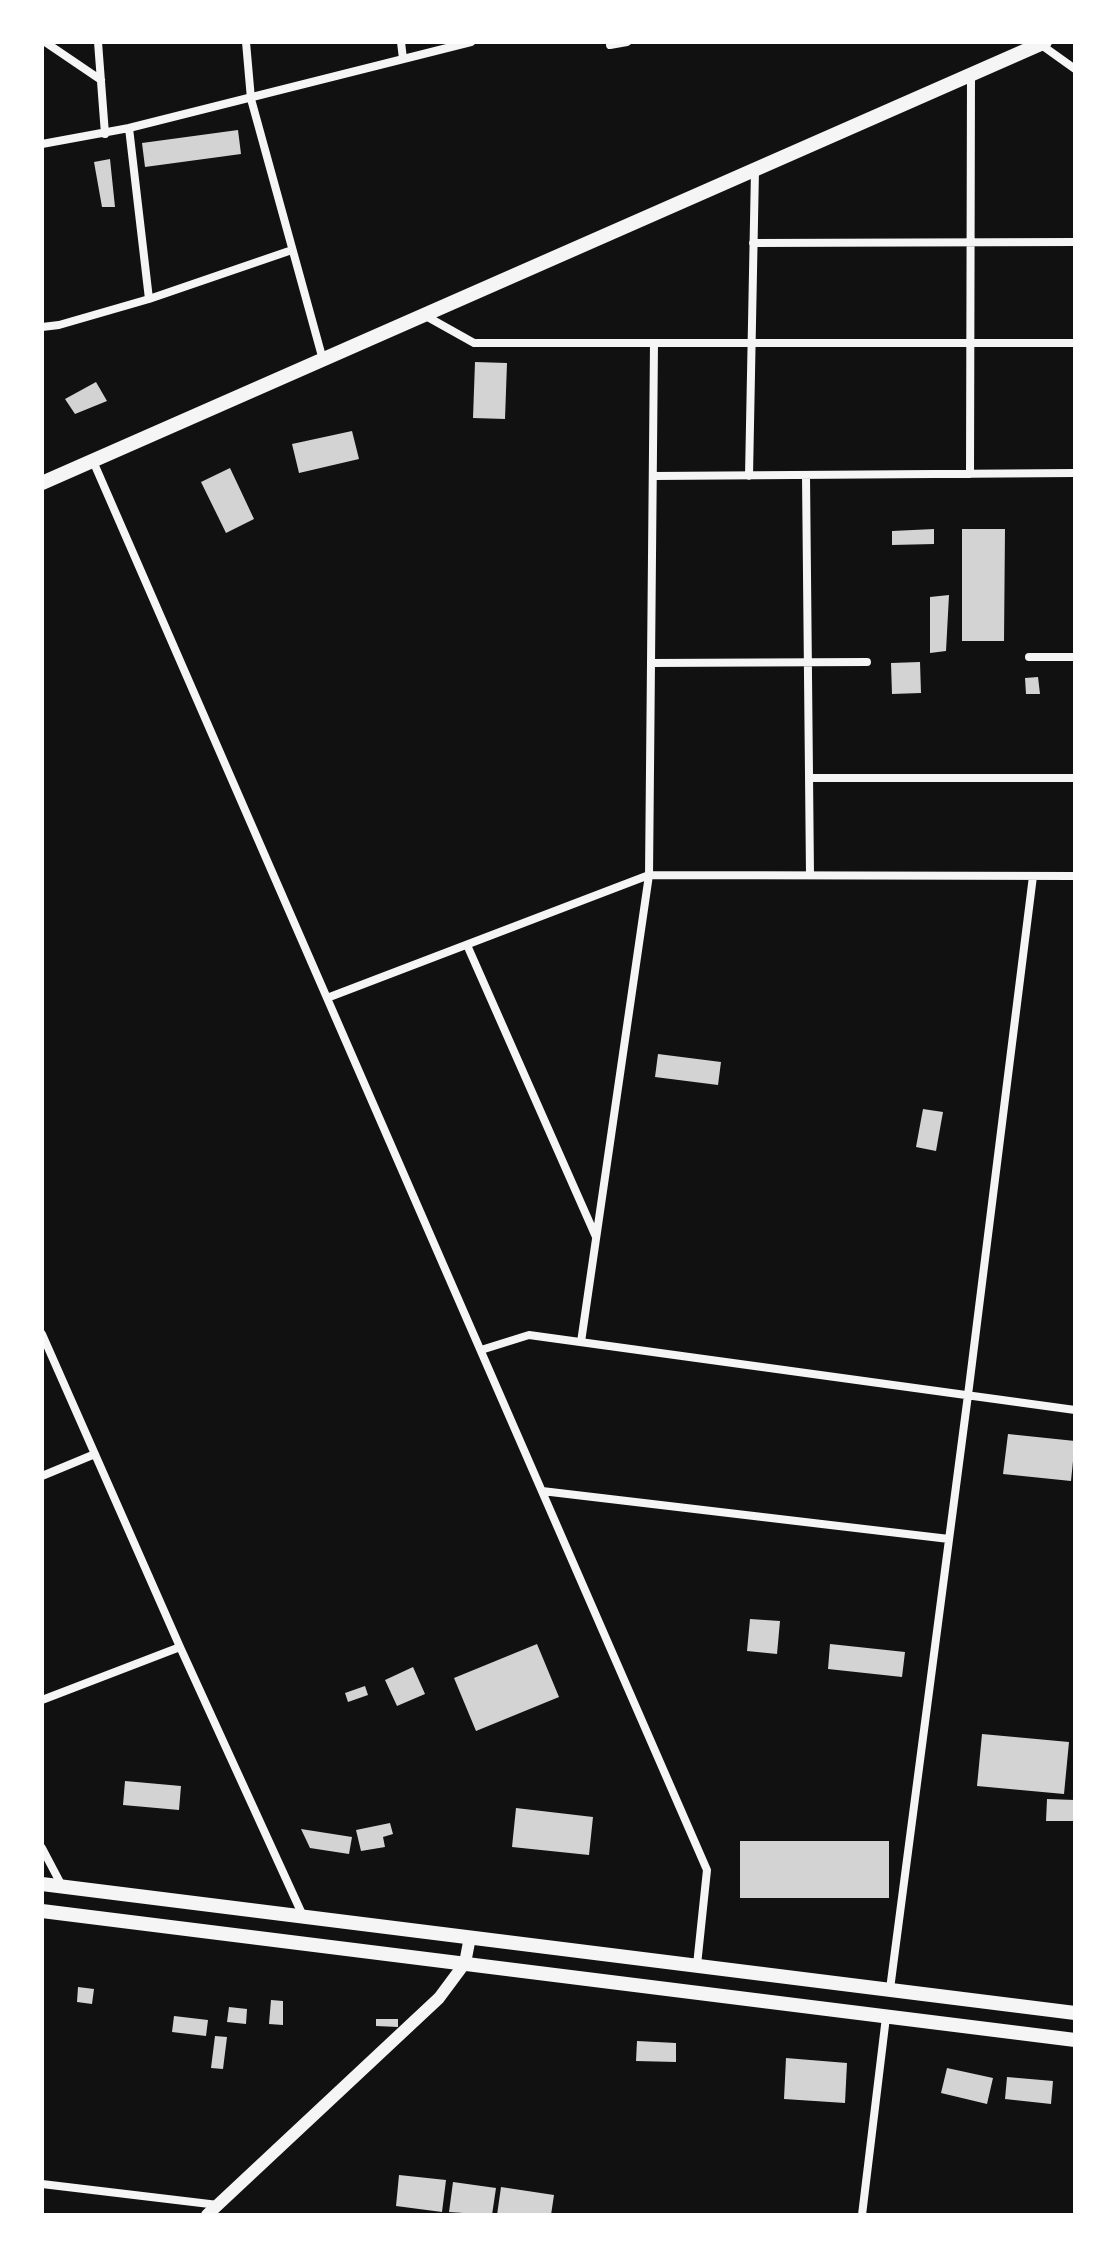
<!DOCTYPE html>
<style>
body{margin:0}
#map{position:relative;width:1117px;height:2257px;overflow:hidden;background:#111;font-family:"Archivo Narrow",sans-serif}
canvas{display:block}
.frame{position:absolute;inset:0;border:44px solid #fff;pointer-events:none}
</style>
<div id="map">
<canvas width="1117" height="2257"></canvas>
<div class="frame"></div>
</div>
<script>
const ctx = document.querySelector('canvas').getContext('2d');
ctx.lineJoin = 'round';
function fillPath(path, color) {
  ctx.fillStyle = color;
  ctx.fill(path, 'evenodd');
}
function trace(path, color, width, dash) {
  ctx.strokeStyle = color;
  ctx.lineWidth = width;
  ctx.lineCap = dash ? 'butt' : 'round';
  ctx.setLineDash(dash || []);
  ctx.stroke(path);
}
const building = new Path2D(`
 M238,130L241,154L145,167L142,143Z
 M110,159L115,207H102L94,162Z
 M475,362L507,363L505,419L473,418Z
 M96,382L107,401L75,414L65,399Z
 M352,431L359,459L299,473L292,444Z
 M230,468L254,519L226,533L201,482Z
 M934,529V544L892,545V531Z
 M962,529H1005L1004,641H962Z
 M949,595L946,651L930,653V597Z
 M920,662L921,693L892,694L891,663Z
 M1038,677L1040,694H1026L1025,678Z
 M658,1054L721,1062L718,1085L655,1077Z
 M923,1109L943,1112L936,1151L916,1147Z
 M1008,1434L1075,1441L1071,1481L1003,1474Z
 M750,1619L780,1621L777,1654L747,1651Z
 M537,1644L559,1697L476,1731L454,1678Z
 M830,1644L905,1652L902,1677L828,1669Z
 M413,1667L425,1694L397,1706L385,1680Z
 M365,1686L368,1695L348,1702L345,1693Z
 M982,1734L1069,1742L1064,1794L977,1786Z
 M125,1781L181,1786L179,1810L123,1805Z
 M1047,1799L1075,1800V1821H1046Z
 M516,1808L593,1817L589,1855L512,1847Z
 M390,1823L393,1834L383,1837L385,1847L361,1851L356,1830Z
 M301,1829L352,1837L349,1854L310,1848Z
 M740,1841H889V1898H740Z
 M78,1987L94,1989L92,2004L77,2002Z
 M271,2000L283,2001V2025L269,2024Z
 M229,2007L247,2009L246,2024L227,2022Z
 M174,2016L208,2020L206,2036L172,2032Z
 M376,2019H398V2027L376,2026Z
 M215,2036L227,2037L223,2069L211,2068Z
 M637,2041L676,2043V2062L636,2061Z
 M786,2058L847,2063L845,2103L784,2099Z
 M947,2068L993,2078L987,2104L941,2093Z
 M1007,2077L1053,2081L1051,2104L1005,2099Z
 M399,2175L446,2180L442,2212L396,2206Z
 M453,2182L496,2188L492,2215L449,2212Z
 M501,2187L554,2195L551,2215H497Z`);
const minor = new Path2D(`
 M45,42L101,80
 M98,42L105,134
 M246,42L251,99L323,360
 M401,42L403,59
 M1040,44L1075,69
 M610,45L627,42
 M129,128L149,299
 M42,144L129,128L471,42
 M753,243L1075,242
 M424,315L474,343H1075
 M42,327L59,325L149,299L292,250
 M93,461L707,1870L697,1965
 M970,474L971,74
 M806,475L810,875
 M653,476L1075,473
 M749,476L755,170
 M1029,657H1075
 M651,663L867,662
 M809,778H1075
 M467,945L596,1237
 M327,998L649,875L1075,876
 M42,1334L180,1647L303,1916
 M581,1342L649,875L654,343
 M481,1350L529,1335L1075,1410
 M42,1476L95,1454
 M542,1491L949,1539
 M42,1700L180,1647
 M42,1848L62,1886
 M890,1989L968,1395L1033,876
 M42,2184L218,2205
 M862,2215L886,2017`);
const tertiary = new Path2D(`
 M207,2215L439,1998L465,1963L470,1937`);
const secondary = new Path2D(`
 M42,483L1045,42`);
const primary = new Path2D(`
 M42,1884L1075,2013
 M42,1911L1075,2040`);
fillPath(building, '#d3d3d3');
trace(minor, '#f5f5f5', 8);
trace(tertiary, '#f5f5f5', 12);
trace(secondary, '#f5f5f5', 14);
trace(primary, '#f5f5f5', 14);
</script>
